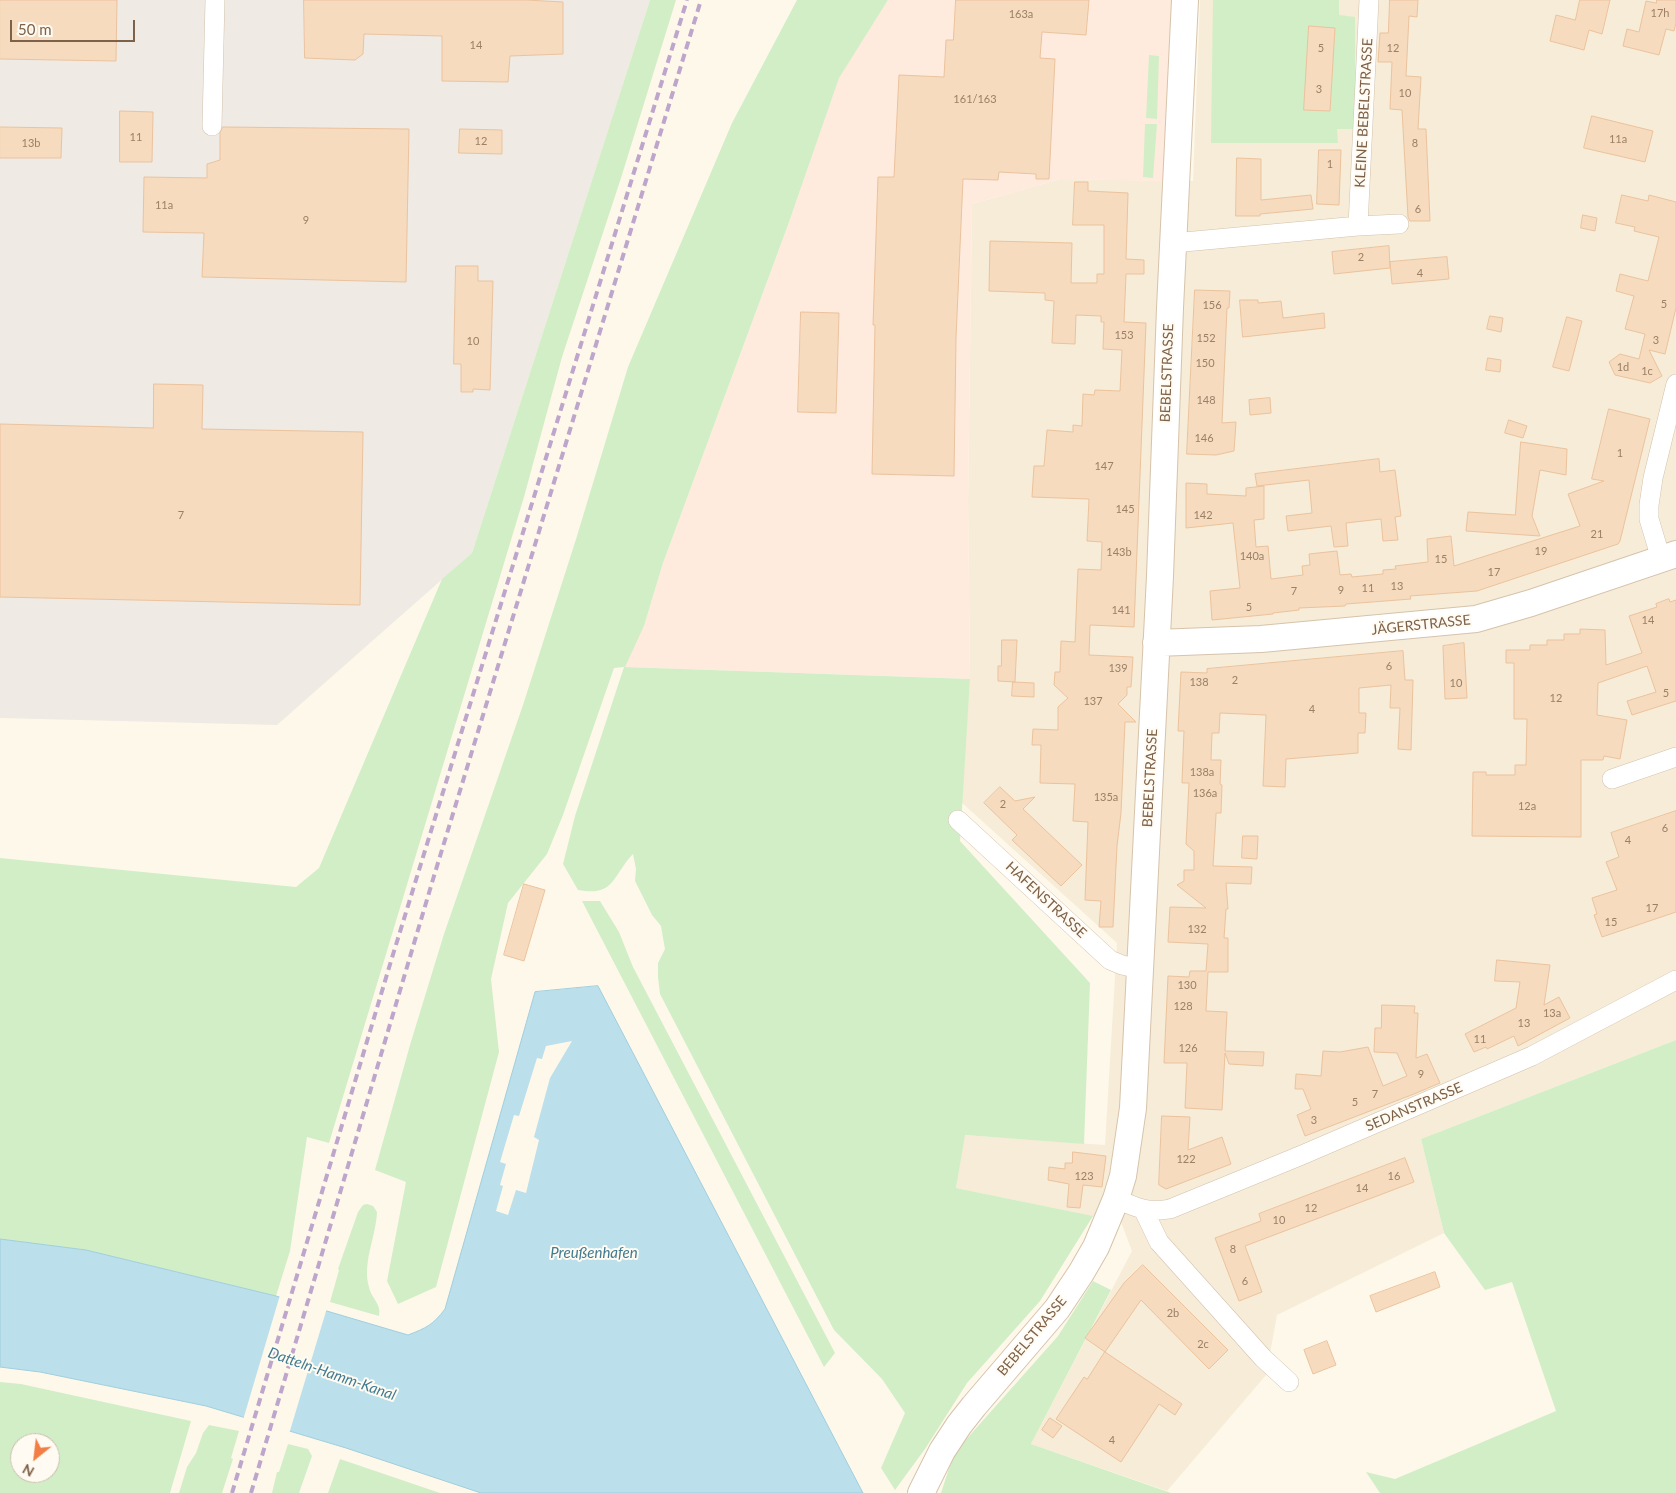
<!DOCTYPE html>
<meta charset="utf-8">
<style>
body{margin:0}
#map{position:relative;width:1676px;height:1493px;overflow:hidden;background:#fef8ea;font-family:Lato,sans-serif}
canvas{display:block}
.north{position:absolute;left:10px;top:1433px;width:50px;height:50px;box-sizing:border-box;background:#fffbf2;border:1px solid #cbbdae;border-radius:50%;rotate:209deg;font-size:14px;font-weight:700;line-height:20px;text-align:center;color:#7d6149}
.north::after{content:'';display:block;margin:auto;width:18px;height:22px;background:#f27e45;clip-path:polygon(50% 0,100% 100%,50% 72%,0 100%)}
.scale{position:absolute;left:10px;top:20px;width:125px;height:22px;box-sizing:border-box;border:2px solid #7d6149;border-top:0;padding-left:6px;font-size:15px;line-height:18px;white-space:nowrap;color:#7d6149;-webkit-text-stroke:4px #fffbf2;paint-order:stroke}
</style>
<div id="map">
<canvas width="1676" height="1493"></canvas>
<div class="north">N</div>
<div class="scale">50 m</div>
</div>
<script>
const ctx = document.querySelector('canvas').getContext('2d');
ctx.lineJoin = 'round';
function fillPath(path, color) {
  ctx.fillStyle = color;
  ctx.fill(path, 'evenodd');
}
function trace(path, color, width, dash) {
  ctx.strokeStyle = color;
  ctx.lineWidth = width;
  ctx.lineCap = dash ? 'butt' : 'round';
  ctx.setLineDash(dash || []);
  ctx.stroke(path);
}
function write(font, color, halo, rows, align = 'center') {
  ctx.font = font + ' Lato,sans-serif';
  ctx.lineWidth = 4;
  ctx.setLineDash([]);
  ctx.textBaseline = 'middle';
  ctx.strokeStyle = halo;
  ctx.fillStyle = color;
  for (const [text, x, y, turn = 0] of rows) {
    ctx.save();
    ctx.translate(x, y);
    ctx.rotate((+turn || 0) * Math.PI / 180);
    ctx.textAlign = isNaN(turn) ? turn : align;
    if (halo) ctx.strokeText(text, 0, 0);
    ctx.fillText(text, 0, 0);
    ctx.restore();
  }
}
const residential = new Path2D(`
 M1200,0H1676V1040L1421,1139L1444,1233L1277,1315L1266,1375L1167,1491L1031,1444L1132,1251L1121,1222L956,1188L964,1135L1105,1145L1117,943L961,802L970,679L968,502L972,204L1060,179L1193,181Z`);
const commercial = new Path2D(`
 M888,0H1173L1165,181L1060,179L972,204L968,502L970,679L624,667L644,626L663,563L788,225L839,77Z`);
const industrial = new Path2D(`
 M0,0H650L472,553L277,725L0,718Z`);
const green = new Path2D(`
 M650,0H676L621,178L562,357L524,497L329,1143L307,1137L290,1251L276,1296L86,1250L0,1239V858L296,887L319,868L442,579L472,553Z
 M797,0H888L839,78L788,225L663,563L644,626L625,667L970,679L960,841L1090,983L1084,1144L965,1135L956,1188L1093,1216L1040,1301L967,1383L925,1449L895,1490L881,1468L905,1413L882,1379L834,1330L660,994L658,977V963L665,949L663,938L661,926L652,915L635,881L636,869L633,854C612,876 615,897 578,890L563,864L575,816L624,667L614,668L563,815L547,854L508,903L491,979L499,1052L436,1287L398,1304L387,1281L406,1182L375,1170L410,1045L444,934L523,705L577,536L628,367L732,123Z
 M1213,0H1339V15L1355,17V129H1337L1338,143H1211Z
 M1149,55L1159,56L1157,119L1146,118Z
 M1145,124H1157L1153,178L1143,177Z
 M582,901H600L619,932L633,967L835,1353L824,1367Z
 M1676,1040V1493H1380L1366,1472L1395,1479L1556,1411L1512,1282L1485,1290L1444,1233L1421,1139Z
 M367,1204L373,1206L377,1212C376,1237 362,1263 369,1287C371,1298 382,1304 379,1316L330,1302L339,1270L338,1269L358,1212L363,1205Z
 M1093,1281L1111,1290L1031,1444L1171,1493H941L954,1453L1058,1336Z
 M0,1382L21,1384L191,1421L170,1493H0ZM20,1443H50V1473H20Z
 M209,1425L239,1431L231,1458L233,1459L222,1493H179L187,1467L196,1453L203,1433Z
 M288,1444L308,1449L312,1456L299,1493H272L277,1472H279Z
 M340,1459L440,1493H328Z`);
const water = new Path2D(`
 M598,986L863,1493H481L346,1448L206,1406L40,1372L0,1367V1239L86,1250L276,1296L408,1335C426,1328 433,1325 445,1309L535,992Z`);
const pier = new Path2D(`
 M572,1041L550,1078L534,1137L539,1140L526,1193L516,1190L508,1215L496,1211L503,1186L500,1185L506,1164L500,1162L514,1115L519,1116L537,1058L542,1059L546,1046Z
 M280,1295L327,1308L289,1434L243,1420Z`);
const building = new Path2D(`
 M0,0H117L116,61L0,59Z
 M304,0H526L563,2V54L510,56L508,82L442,81V36L364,34L363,54L355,60L305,58Z
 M956,0H1089L1086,35L1042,32L1040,58L1055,59L1049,179H1036V174L999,172L998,180L963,179L956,338L954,476L872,474L875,325H873L878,177H894L899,75L944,77L946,40H953Z
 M1390,0H1418L1417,17L1409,16L1406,76L1421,77L1418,129H1426L1430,221H1410L1408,217L1402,110L1390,109L1392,62H1378L1380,33H1388Z
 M1580,0H1610L1602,34L1589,30L1584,50L1550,41L1556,15L1575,20Z
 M1657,0H1676V23L1674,31L1666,29L1659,55L1623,46L1627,29L1639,32L1646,1L1656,3Z
 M1309,26L1335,28L1330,111L1304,110Z
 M120,111L153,112L152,162H120Z
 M1592,116L1653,131L1645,162L1584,148Z
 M0,127L62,128L61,158H0Z
 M223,127L409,129L406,282L202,277L204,233L143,232L144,177L207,178V164L220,160V133Z
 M460,129L502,130V154L459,153Z
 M1319,150H1341L1339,205L1317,204Z
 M1237,158L1261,159V200L1311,195L1313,209L1260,214V216H1236Z
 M1075,182H1088V191L1128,193L1126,259L1144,260V274H1126L1124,322L1146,323L1134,627L1090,625L1089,655L1133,657L1131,687H1127V695L1118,704L1136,722H1125L1121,813L1117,846L1113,927H1099L1101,901L1085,900L1088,822L1073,821L1075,784L1040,783L1041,745H1032L1033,729L1058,730V707L1068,698L1054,685L1055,672H1060L1061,641L1075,642L1078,569L1101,570L1102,542L1087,541L1089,499L1032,497L1034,466H1044L1047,430L1073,432V425L1082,426L1083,394L1094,395L1095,390L1120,391L1122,350L1103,349L1104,322H1101V316L1076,315L1075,344L1052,343L1054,301L1045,300V293L989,291L990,241L1072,243L1071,283H1097V274H1104V225H1073Z
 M1622,195L1648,201L1649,195L1676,202V308L1665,354L1649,350L1662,376L1650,383L1615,375L1609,362L1620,354L1639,359L1645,334L1625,329L1634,296L1616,291L1620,274L1648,281L1659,237L1634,231L1635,227L1616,223Z
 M1583,215L1597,218L1595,231L1581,228Z
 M1389,246L1390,268L1334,274L1332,252Z
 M1447,257L1449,279L1392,284L1390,262Z
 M456,266H478V281H493L490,390L473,389V392H461V364H454Z
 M1195,290L1230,291L1229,308H1227L1222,423L1236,422L1234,451L1216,455L1187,454Z
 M1240,300H1258V303L1281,301L1283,318L1324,313L1325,328L1243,337Z
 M801,312L839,313L836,413L798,412Z
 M1490,316L1503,318L1501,332L1487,329Z
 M1567,317L1582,321L1569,371L1553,367Z
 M1488,358L1501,360L1500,372L1486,370Z
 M154,384L203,385L202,429L363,432L360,605L0,597V424L153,428Z
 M1270,398L1271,413L1250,415L1249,400Z
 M1609,409L1650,419L1620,541L1618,544L1477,591L1410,596L1411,599L1346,604L1345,606L1299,608V610L1273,613V614L1212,620L1210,591L1240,588L1233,523L1186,528V483L1207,484V494L1246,496V488L1264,486V519L1254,520L1256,547L1268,546L1271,579L1303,575L1302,566L1310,565L1309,554L1337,551L1340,575L1351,574L1352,577L1383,574V570L1396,569L1395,566L1428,562L1427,539L1451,536L1454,566L1580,526L1568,494L1604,481L1592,479Z
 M1509,420L1527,426L1523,438L1505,433Z
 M1521,442L1567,449L1566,475L1540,470L1532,516L1540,536L1466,531L1468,512L1515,515Z
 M1379,459L1380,472L1395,470L1401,516L1395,517L1398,540L1383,541L1381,519L1346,523L1348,546L1334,547L1331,526L1288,531L1286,516L1312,513L1309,480L1257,486L1255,474Z
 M1669,599L1670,602L1676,600V701L1632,715L1627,701L1656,692L1647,666L1598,683L1597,715L1627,720L1620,759L1604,756L1603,760H1581V837L1472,836L1473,772H1486V775H1515V765H1526L1527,719H1514V663H1506V650H1530V645H1547V640H1564V634H1580V629L1605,630L1606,665L1642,653L1629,616L1657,607L1656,604Z
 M1002,640H1017L1015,682L998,681V666H1001Z
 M1464,643L1467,698L1445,699L1443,646Z
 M1403,651L1405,680H1413L1411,750L1398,749L1400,708H1390L1391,685L1359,688V713H1366L1365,733H1358V753L1286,759L1285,787L1263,786L1266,715L1220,713L1219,733H1212L1211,760H1221L1220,784L1222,785L1221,813H1216V815L1213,866L1252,867L1251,884L1226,883L1228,909H1226L1224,938H1228V972H1208L1206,1011L1227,1012L1225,1051L1264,1052L1263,1066L1229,1064L1225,1053L1222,1110L1185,1108L1187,1063H1164L1168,976L1189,977L1190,971H1206L1208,944L1168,942L1170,907L1206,908L1177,885L1184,881V870H1194V851L1186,844L1189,783H1182L1184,731H1178L1181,672L1207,673V669Z
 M1013,682L1034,683V697L1012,696Z
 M1000,787L1015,801L1035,797L1023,809L1082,865L1061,886L1012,840L1017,835L984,803Z
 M1676,811V912L1602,937L1594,915L1597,914L1592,898L1617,890L1606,862L1619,857L1611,833Z
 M1243,836H1258L1257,859L1242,858Z
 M524,884L545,890L524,961L504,955Z
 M1497,960L1550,965L1544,1005L1559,997L1570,1018L1518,1046L1514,1036L1487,1049L1486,1047L1474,1052L1465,1034L1516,1008L1520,982L1495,981Z
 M1382,1005L1415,1006L1414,1013H1418L1416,1058L1427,1054L1440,1083L1414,1094L1305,1136L1297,1115L1311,1109L1303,1089H1295L1296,1074L1321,1076L1323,1051L1340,1052L1368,1047L1383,1086L1407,1076L1397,1053L1374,1052L1375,1028H1381Z
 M1162,1116L1190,1117L1188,1150L1222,1137L1231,1164L1166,1189L1159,1185Z
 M1073,1152L1106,1156L1102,1187L1083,1185L1080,1208L1067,1207L1069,1184L1048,1180L1049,1167L1065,1169V1163H1072Z
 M1405,1158L1414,1182L1245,1246L1262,1292L1239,1301L1215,1238L1261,1221L1259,1214Z
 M1143,1265L1228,1350L1209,1369L1141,1300L1105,1352L1085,1338L1124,1283Z
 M1435,1272L1440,1287L1376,1312L1370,1296Z
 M1327,1341L1336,1365L1313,1374L1304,1350Z
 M1105,1352L1182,1404L1175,1415L1159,1404L1121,1462L1056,1419L1084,1377L1087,1379Z
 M1050,1418L1062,1426L1053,1438L1042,1430Z`);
const street = new Path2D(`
 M212,126L215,0
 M1358,226L1369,0
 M1173,243L1358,226L1399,224
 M1661,559L1649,519V505L1653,478L1676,384
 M1612,779L1676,757
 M958,820L1110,960L1122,965L1140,969
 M1116,1199C1139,1208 1146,1213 1170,1209L1302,1155L1532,1056L1676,980
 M1144,1211L1159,1242L1263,1358L1289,1382`);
const secondary = new Path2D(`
 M1156,643L1261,639L1476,619L1531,603L1676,554
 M921,1493L942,1451L959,1425L974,1406L1057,1309L1081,1273L1096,1247L1116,1199L1123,1176L1133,1108L1160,576L1170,308L1185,0`);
const rail = new Path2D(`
 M232,1493L391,961L687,0
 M251,1493L434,876L701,0`);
const numberNames = [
 ["17h",1660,13],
 ["163a",1021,14],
 ["14",476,45],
 ["5",1321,48],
 ["12",1393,48],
 ["3",1319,89],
 ["10",1405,93],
 ["161/163",975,99],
 ["11",136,137],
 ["11a",1618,139],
 ["12",481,141],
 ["13b",31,143],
 ["8",1415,143],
 ["1",1330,164],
 ["11a",164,205],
 ["6",1418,209],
 ["9",306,220],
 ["2",1361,257],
 ["4",1420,273],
 ["5",1664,304],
 ["156",1212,305],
 ["153",1124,335],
 ["152",1206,338],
 ["3",1656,340],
 ["10",473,341],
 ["150",1205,363],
 ["1d",1623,367],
 ["1c",1647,371],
 ["148",1206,400],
 ["146",1204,438],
 ["1",1620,453],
 ["147",1104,466],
 ["145",1125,509],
 ["7",181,515],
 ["142",1203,515],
 ["21",1597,534],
 ["19",1541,551],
 ["143b",1119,552],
 ["140a",1252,556],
 ["15",1441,559],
 ["17",1494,572],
 ["13",1397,586],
 ["11",1368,588],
 ["9",1341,590],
 ["7",1294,591],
 ["5",1249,607],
 ["141",1121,610],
 ["14",1648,620],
 ["6",1389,666],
 ["139",1118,668],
 ["2",1235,680],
 ["138",1199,682],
 ["10",1456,683],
 ["5",1666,693],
 ["12",1556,698],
 ["137",1093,701],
 ["4",1312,709],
 ["138a",1202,772],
 ["136a",1205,793],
 ["135a",1106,797],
 ["2",1003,804],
 ["12a",1527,806],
 ["6",1665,828],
 ["4",1628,840],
 ["17",1652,908],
 ["15",1611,922],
 ["132",1197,929],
 ["130",1187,985],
 ["128",1183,1006],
 ["13a",1552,1013],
 ["13",1524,1023],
 ["11",1480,1039],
 ["126",1188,1048],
 ["9",1421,1074],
 ["7",1375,1094],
 ["5",1355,1102],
 ["3",1314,1120],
 ["122",1186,1159],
 ["123",1084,1176],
 ["16",1394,1176],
 ["14",1362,1188],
 ["12",1311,1208],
 ["10",1279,1220],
 ["8",1233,1249],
 ["6",1245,1281],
 ["2b",1173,1313],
 ["2c",1203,1344],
 ["4",1112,1440]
];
const streetNames = [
 ["KLEINE BEBELSTRASSE",1364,113,-87],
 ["BEBELSTRASSE",1167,373,-88],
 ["JÄGERSTRASSE",1421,625,-6],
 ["BEBELSTRASSE",1150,778,-87],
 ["HAFENSTRASSE",1046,900,43],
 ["SEDANSTRASSE",1414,1107,-23],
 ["BEBELSTRASSE",1032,1336,-50]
];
const waterNames = [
 ["Preußenhafen",594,1253],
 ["Datteln-Hamm-Kanal",332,1374,19]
];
fillPath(residential, '#f7ecd7');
fillPath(commercial, '#ffebdd');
fillPath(industrial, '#efeae3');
fillPath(green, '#d2eec6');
fillPath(water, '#bbdfeb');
trace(water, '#a0cede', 1);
fillPath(pier, '#fef8ea');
fillPath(building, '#f6dbbf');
trace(building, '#ebc39d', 1);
trace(street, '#d3c2ad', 20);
trace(secondary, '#d6c3ab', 28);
trace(street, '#fff', 19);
trace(secondary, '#fff', 26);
trace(rail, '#bda5cb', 4, [8, 5]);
write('11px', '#9b8066', null, numberNames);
write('14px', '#7d6149', '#fffbf2', streetNames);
write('italic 15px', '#417b92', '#fffbf2', waterNames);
</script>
